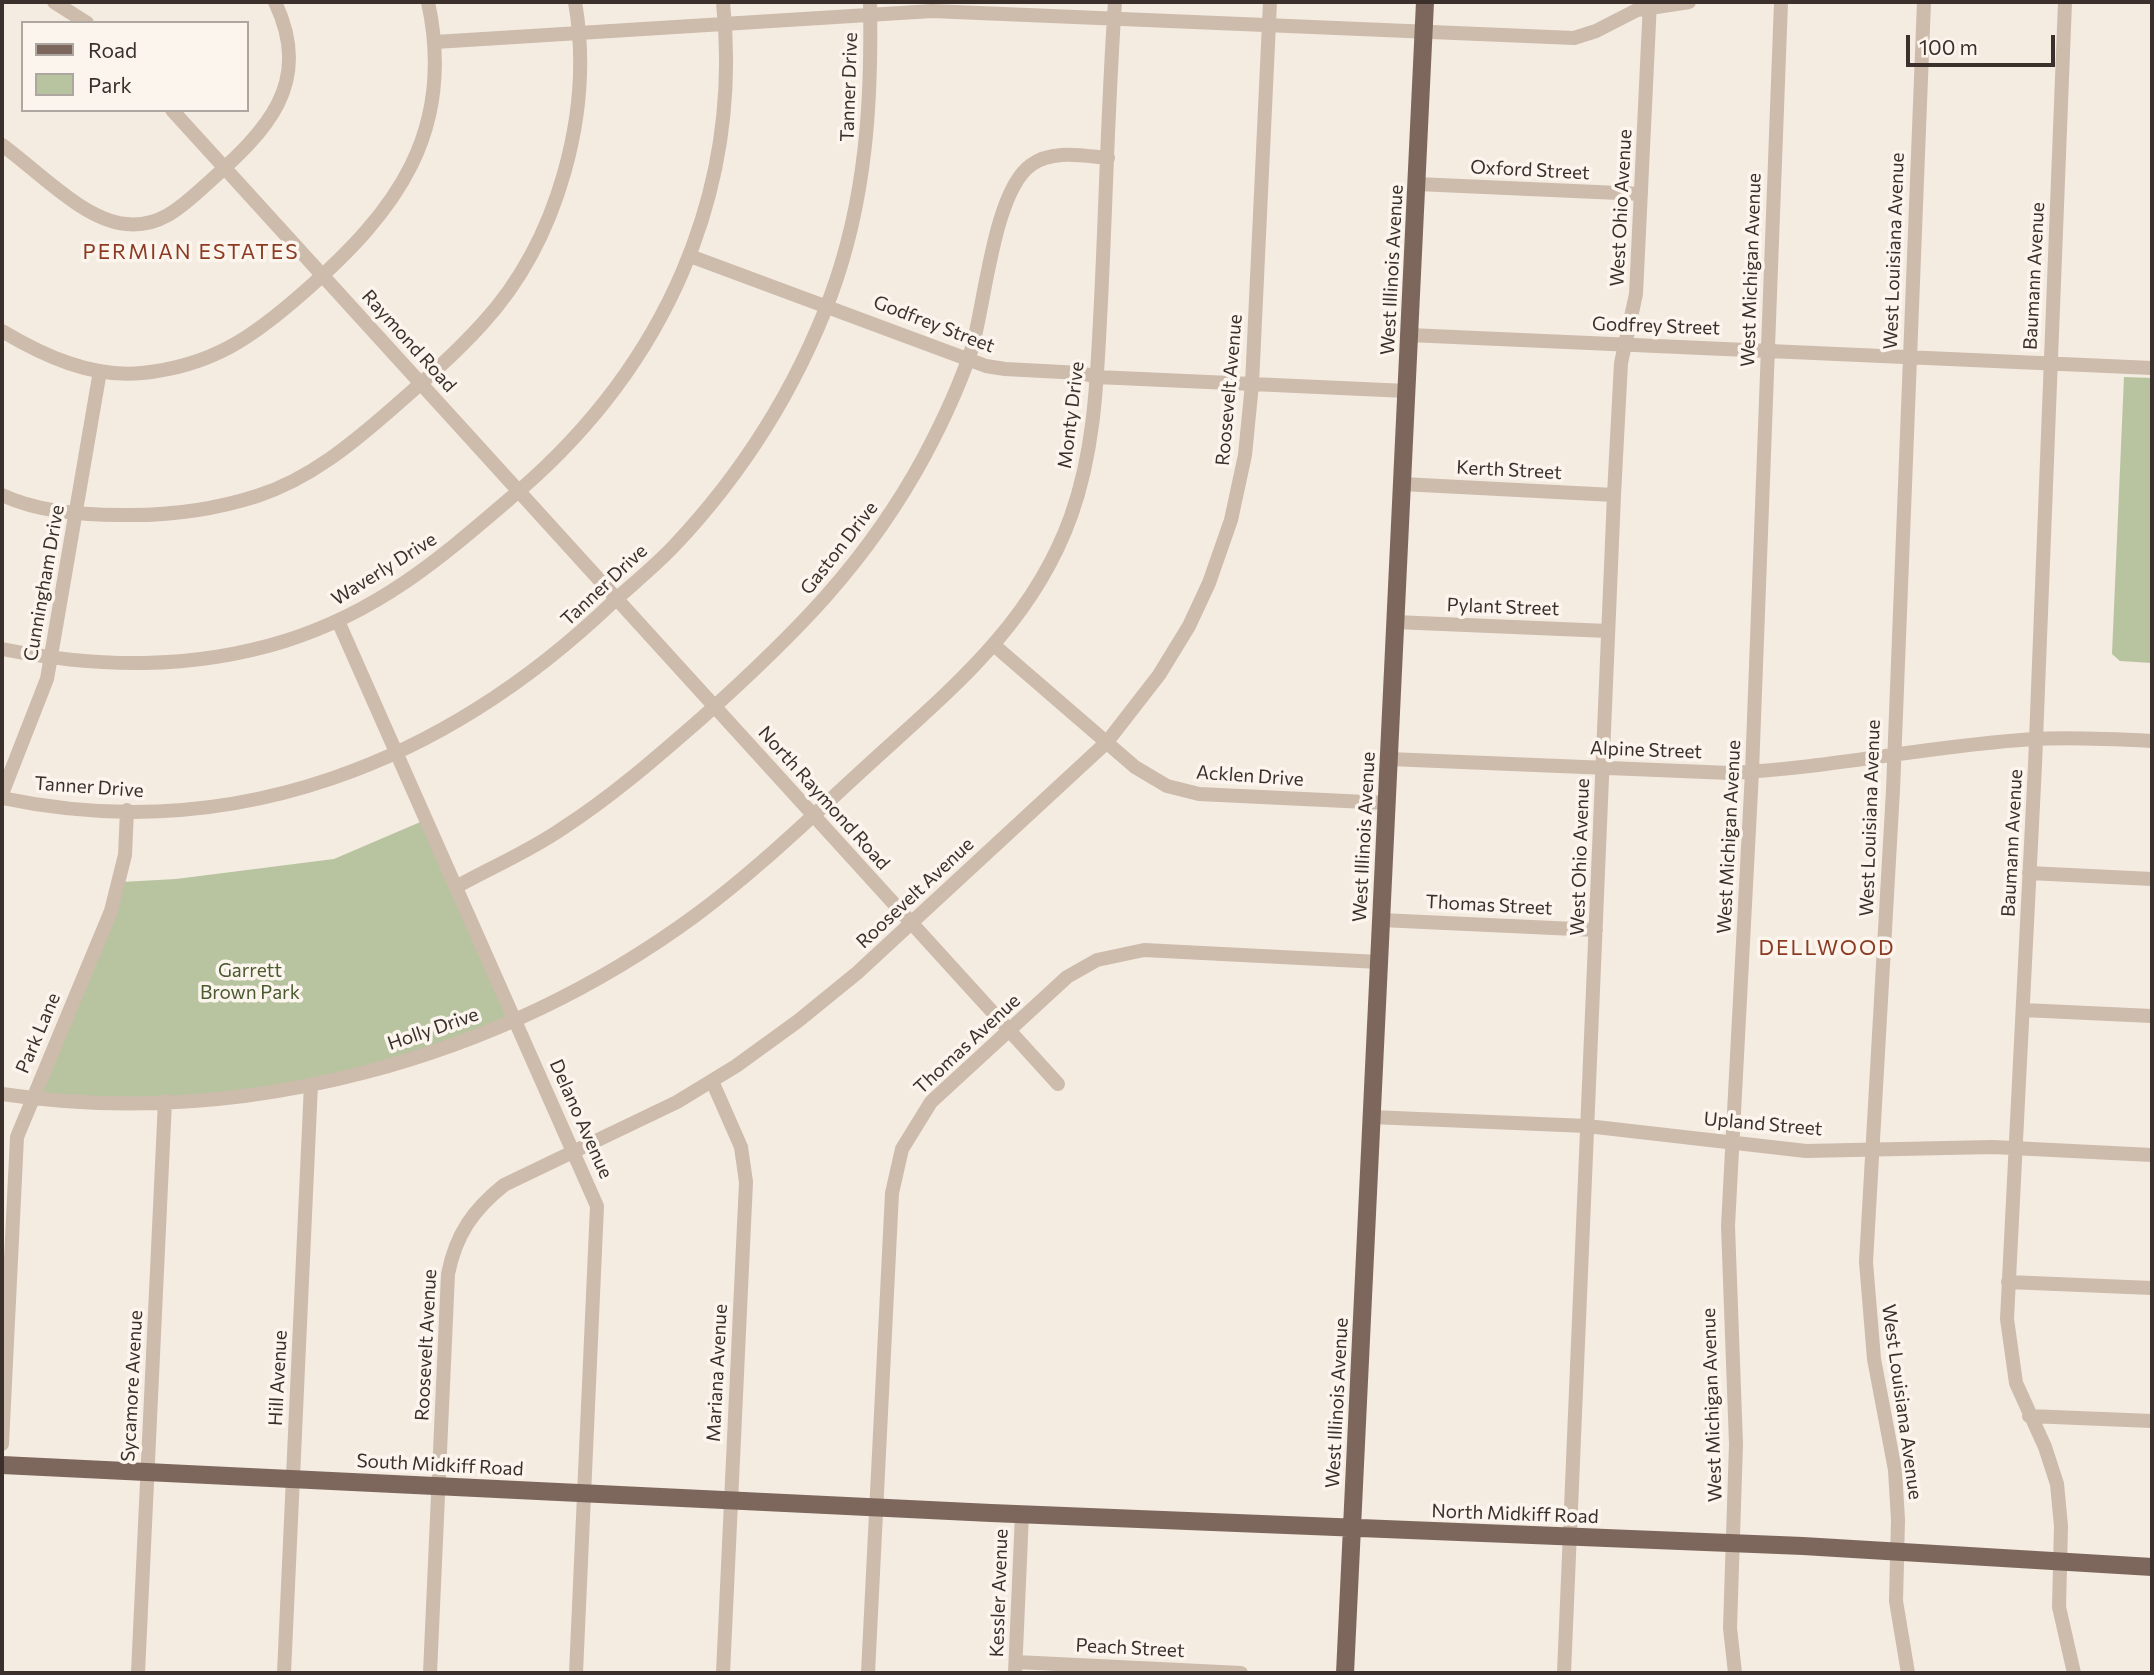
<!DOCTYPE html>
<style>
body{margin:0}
#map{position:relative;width:2154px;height:1675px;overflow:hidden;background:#f4ebe1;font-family:Commissioner,sans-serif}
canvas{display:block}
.frame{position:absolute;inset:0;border:4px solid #3b302b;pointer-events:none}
.legend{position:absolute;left:21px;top:21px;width:228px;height:91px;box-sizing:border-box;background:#fbf5ee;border:2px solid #aea6a0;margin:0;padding:9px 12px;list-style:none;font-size:21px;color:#3b302b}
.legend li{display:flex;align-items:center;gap:14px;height:35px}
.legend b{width:35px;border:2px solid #aea6a0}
.scale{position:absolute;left:1906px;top:35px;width:149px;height:32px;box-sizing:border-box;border:4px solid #3b302b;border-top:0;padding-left:9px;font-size:21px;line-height:24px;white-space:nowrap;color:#3b302b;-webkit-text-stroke:5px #fbf5ee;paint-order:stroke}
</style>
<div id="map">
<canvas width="2154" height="1675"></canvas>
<div class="frame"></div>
<ul class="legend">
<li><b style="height:9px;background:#7d675c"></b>Road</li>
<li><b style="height:19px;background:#b8c4a0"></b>Park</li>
</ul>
<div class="scale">100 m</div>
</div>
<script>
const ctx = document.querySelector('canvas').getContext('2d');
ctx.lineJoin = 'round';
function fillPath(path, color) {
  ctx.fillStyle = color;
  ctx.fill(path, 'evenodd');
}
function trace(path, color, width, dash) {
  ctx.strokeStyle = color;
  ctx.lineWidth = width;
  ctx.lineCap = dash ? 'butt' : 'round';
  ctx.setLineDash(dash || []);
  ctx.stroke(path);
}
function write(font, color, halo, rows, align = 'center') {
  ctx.font = font + ' Commissioner,sans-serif';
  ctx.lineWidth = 7;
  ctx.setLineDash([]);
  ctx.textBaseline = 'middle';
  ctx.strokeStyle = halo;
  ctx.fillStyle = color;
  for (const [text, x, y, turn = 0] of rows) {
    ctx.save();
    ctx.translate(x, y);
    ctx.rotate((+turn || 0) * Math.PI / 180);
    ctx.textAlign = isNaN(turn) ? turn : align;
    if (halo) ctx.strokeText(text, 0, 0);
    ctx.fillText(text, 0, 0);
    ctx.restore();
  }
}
const green = new Path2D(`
 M2124,377L2152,378V663L2120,661L2112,654Z
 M425,820L516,1020L414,1058L223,1097H33L121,882L176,879L334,859Z`);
const minor = new Path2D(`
 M54,2L87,23
 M2065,2L2035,765L2007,1319L2016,1383L2045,1447L2057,1484L2061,1526L2059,1607L2074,1673
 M435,42L932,11L1574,38L1596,31L1637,10L1689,2
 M172,110L1058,1084
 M2,145C37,170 83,220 126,224C162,228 184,204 208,183C266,131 314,84 275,2
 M1417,184L1641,194
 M690,256L986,366L1005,369L1081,373L1097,377L1407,391
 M2,331C44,356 92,378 142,373C212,366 253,337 304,292C397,211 456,131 428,2
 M1409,335L2152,368
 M1402,484L1614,495
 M2,495C38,512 82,515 121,515C168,516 213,510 257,496C310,479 353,443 394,407C425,380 456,353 483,323C558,241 594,111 575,2
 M338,621L597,1206L576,1673
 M1395,622L1608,631
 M995,646L1135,767L1167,786L1199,794L1387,803
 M2,649C97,668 191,670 285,641C383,610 444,555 520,490C663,366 743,194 723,2
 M1389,759L1730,773C1832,768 1933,745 2034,739C2074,737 2113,739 2152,741
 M2,794L47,679L100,371
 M2,798C235,847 446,762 614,601C634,583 655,566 674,546C742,474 796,388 831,295C866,200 872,102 870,2
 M2029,873L2152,879
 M456,887C492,867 530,851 563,828C614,795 658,756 704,716C794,635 867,563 925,455C943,421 960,385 972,348C985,303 994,191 1031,165C1052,149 1084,156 1108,158
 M1381,920L1596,930
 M2023,1010L2152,1016
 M712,1081L741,1147L746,1182L723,1673
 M2,1094C244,1130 500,1059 696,915C757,870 811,817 867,766C950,690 1032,625 1071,516C1096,446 1097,374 1101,301C1106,201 1108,101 1115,2
 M1371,1117L1587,1126L1806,1151L1993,1147L2152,1155
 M2008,1282L2152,1288
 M2029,1416L2152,1421
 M2,1444L17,1137L111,911L125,855L127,810
 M1016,1662L1241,1673
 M138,1673L165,1101
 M284,1673L311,1084
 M430,1673L448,1274C456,1234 473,1210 504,1185L677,1102L736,1066L798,1021L857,973L1107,742L1159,675L1189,626L1209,583L1231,520L1245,455L1252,384L1270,2
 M868,1673L892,1193L902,1149L931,1102L1067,977L1097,960L1144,950L1379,962
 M1015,1673L1022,1514
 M1564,1673L1614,495L1621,363L1636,294L1650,2
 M1735,1673L1730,1628L1736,1444L1728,1226L1752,772L1781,2
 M1908,1673L1896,1601L1898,1520L1895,1470L1874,1359L1866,1262L1893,790L1924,2`);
const major = new Path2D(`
 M2,1465L991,1513L1803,1546L2152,1567
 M1345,1673L1425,2`);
const streetNames = [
 ["Tanner Drive",849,87,-88],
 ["Oxford Street",1530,170,3],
 ["West Ohio Avenue",1621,208,-87],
 ["West Louisiana Avenue",1894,251,-88],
 ["West Illinois Avenue",1392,270,-87],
 ["West Michigan Avenue",1751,270,-88],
 ["Baumann Avenue",2034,276,-87],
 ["Godfrey Street",934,324,21],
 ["Godfrey Street",1656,326,2],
 ["Raymond Road",409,341,48],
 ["Roosevelt Avenue",1229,390,-85],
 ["Monty Drive",1071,415,-83],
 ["Kerth Street",1509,470,3],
 ["Gaston Drive",839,548,-52],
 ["Waverly Drive",384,569,-32],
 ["Cunningham Drive",44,583,-80],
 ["Tanner Drive",604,585,-43],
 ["Pylant Street",1503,607,2],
 ["Alpine Street",1646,750,2],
 ["Acklen Drive",1250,776,4],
 ["Tanner Drive",89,787,4],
 ["North Raymond Road",824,798,48],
 ["West Louisiana Avenue",1870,818,-88],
 ["West Illinois Avenue",1364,837,-87],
 ["West Michigan Avenue",1729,837,-87],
 ["Baumann Avenue",2012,843,-87],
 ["West Ohio Avenue",1580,857,-88],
 ["Roosevelt Avenue",915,893,-43],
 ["Thomas Street",1489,905,3],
 ["Holly Drive",433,1029,-19],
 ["Park Lane",38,1033,-67],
 ["Thomas Avenue",967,1044,-43],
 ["Delano Avenue",581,1119,66],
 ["Upland Street",1763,1124,5],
 ["Roosevelt Avenue",426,1345,-87],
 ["Mariana Avenue",717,1373,-87],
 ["Hill Avenue",278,1378,-87],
 ["Sycamore Avenue",132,1386,-87],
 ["West Louisiana Avenue",1902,1402,82],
 ["West Illinois Avenue",1337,1403,-87],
 ["West Michigan Avenue",1712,1405,-92],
 ["South Midkiff Road",440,1465,3],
 ["North Midkiff Road",1515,1514,2],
 ["Kessler Avenue",999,1593,-88],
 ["Peach Street",1130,1648,3]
];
const parkNames = [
 ["Garrett",250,971],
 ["Brown Park",250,993]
];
const neighbourhoodNames = [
 ["PERMIAN ESTATES",191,252],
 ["DELLWOOD",1827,948]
];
fillPath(green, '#b8c4a0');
trace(minor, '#cdbbac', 14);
trace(major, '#7d675c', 18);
write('19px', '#3b302b', '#fbf5ee', streetNames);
write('19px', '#4a5a2e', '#fbf5ee', parkNames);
ctx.letterSpacing = '2px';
write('21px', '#8c3b22', '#fbf5ee', neighbourhoodNames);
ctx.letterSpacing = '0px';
</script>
